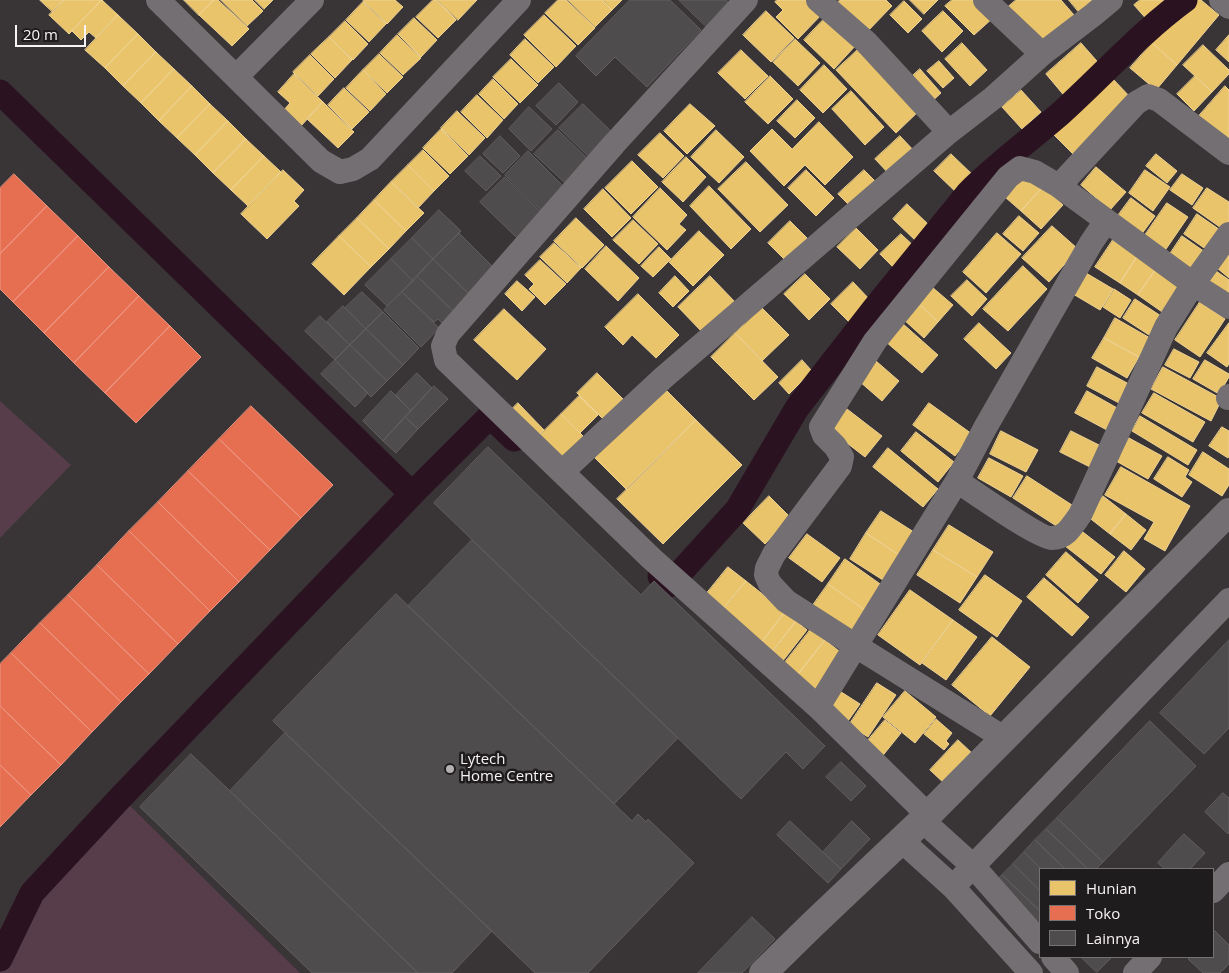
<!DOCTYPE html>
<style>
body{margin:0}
#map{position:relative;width:1229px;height:973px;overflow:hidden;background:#393436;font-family:"Open Sans",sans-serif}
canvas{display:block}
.legend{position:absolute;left:1039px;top:868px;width:175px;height:90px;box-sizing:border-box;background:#1f1c1d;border:1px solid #767273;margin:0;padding:6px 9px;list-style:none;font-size:15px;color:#f8f3f5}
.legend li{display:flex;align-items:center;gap:10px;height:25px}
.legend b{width:25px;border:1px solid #767273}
.scale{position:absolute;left:15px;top:25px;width:71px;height:22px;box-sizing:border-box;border:2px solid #f8f3f5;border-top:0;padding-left:6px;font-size:15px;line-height:18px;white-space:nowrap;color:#f8f3f5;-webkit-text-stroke:4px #1f1c1d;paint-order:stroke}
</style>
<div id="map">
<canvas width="1229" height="973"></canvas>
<ul class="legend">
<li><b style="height:14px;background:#e9c46a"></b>Hunian</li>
<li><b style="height:14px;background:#e76f51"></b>Toko</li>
<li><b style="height:14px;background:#4f4c4d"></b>Lainnya</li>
</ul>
<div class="scale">20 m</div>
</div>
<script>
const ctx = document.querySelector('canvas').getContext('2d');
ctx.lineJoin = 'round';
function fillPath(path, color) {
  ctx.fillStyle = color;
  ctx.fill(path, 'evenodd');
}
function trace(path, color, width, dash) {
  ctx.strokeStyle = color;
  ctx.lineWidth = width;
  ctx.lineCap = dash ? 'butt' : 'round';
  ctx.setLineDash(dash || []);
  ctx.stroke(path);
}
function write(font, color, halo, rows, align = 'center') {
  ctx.font = font + ' "Open Sans",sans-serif';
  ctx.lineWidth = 5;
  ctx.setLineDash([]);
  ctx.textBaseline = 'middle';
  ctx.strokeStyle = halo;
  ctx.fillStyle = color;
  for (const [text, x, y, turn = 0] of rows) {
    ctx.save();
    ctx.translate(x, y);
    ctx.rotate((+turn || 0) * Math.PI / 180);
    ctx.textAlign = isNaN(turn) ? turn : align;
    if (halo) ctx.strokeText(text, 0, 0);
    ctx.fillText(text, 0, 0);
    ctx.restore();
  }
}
const green = new Path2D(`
 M0,401L71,465L0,538Z
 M121,797L300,973H0V959L32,893Z`);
const homes = new Path2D(`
 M40,0H64L53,12Z
 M64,0H102L69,34L49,15Z
 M102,0L118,15L96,38L89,32L81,40L72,31Z
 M184,0H214L199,15Z
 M214,0H218L249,29L232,46L199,15Z
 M221,0H252L263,11L247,26Z
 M255,0H273L264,9Z
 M364,0H395L403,7L387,24L363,1Z
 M433,0H436L456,20L438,38L416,17Z
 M437,0H477L458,20Z
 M558,0H566L595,28L578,45L545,13Z
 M568,0H602L612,10L595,27Z
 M603,0H622L612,10Z
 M777,0H815L826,10L798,39L776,17L783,10L775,2Z
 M840,0H886L892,6L865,34L835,5Z
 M910,0H938L924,14Z
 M952,0H978L994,17L974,35L945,6Z
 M1016,0H1061L1074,15L1040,46L1007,8Z
 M1069,0H1093L1079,12Z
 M1140,0H1167L1170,4L1149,22L1134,5Z
 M1189,0H1201L1219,15L1177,65L1152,43Z
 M904,1L922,19L908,33L890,15Z
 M363,2L386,24L369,42L346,20Z
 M766,11L794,38L771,62L743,35Z
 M943,11L963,31L942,52L922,31Z
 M118,15L138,34L105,68L85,50Z
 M544,15L576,46L556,67L524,35Z
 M827,16L857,44L834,69L804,40Z
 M414,18L437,40L421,57L398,34Z
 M345,21L368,44L353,60L329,37Z
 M138,34L156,52L123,86L105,68Z
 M397,35L421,58L403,75L380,53Z
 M1229,35V62L1216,50Z
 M329,37L352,60L335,78L311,54Z
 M525,39L554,67L538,83L510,55Z
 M795,39L820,63L798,86L773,62Z
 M962,43L987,70L970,86L945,59Z
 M1081,43L1103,68L1067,99L1046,74Z
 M1152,43L1177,65L1156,90L1130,68Z
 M863,45L922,108L896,133L836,70Z
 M1203,45L1229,70V74L1212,92L1183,65Z
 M741,50L768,76L745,99L718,73Z
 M156,52L174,69L141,103L123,86Z
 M379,54L403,77L387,93L363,70Z
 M310,55L334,79L318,96L293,72Z
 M511,59L538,85L520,103L493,77Z
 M939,61L954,78L943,88L927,71Z
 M824,65L847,89L823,113L800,90Z
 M174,69L192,86L159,121L141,103Z
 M920,69L941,93L928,105L907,81Z
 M363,70L386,94L370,111L346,88Z
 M294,74L323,102L300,127L283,111L290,103L278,92Z
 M770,76L793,99L768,124L745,102Z
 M1195,76L1212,92L1194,111L1177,94Z
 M1111,77L1132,99L1074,155L1052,133Z
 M493,79L518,104L504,119L479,94Z
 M192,86L210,104L177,138L159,121Z
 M1225,86L1229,90V144L1198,117Z
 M344,88L369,112L352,129L328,105Z
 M1021,90L1041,112L1022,129L1002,107Z
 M851,91L884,127L865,145L832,109Z
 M477,95L503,120L487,138L461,112Z
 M797,100L815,118L795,138L777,121Z
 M323,102L354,132L338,148L307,119Z
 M210,104L228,121L195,155L177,138Z
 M690,104L715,126L687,154L664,131Z
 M457,111L485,138L469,155L441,128Z
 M228,121L246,139L213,173L195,155Z
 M819,122L853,157L825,185L805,165L784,186L750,151L772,129L792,149Z
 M441,129L468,156L450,174L423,148Z
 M716,130L744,157L719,183L691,157Z
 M660,133L684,156L663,178L638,155Z
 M900,136L916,153L891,176L875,159Z
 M246,139L264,156L231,190L213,173Z
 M423,150L449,176L434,191L408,165Z
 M951,154L976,178L959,195L934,171Z
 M1156,154L1177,171L1167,183L1146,166Z
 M264,156L281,172L248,206L231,190Z
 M686,157L706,177L683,202L662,182Z
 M632,161L658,187L631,214L605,188Z
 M746,162L788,205L760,232L718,189Z
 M408,165L434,191L418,208L391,182Z
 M1096,167L1126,192L1110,210L1081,185Z
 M283,170L304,190L294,201L299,206L267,239L241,214Z
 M806,170L834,198L816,216L788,188Z
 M864,170L878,184L853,209L838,194Z
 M1145,170L1170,187L1153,211L1129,193Z
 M1028,173L1043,187L1021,211L1005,197Z
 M1182,174L1203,188L1192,205L1170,190Z
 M391,182L424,213L406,231L374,200Z
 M709,186L751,229L731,249L690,206Z
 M1043,187L1063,205L1041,229L1021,211Z
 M660,188L687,215L679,224L686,230L667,250L633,217Z
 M1207,188L1229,202V223L1224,230L1193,208Z
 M603,189L631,218L612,237L584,209Z
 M1131,198L1155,216L1141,235L1117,217Z
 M374,200L406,231L389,249L357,218Z
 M1167,203L1188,217L1164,252L1143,238Z
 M907,204L930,226L916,241L893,219Z
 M1197,214L1223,232L1210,252L1184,234Z
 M1019,216L1039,233L1023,251L1003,234Z
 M357,218L389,249L371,267L339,236Z
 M576,218L604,245L582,268L554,241Z
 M633,220L658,244L639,264L613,240Z
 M790,221L809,240L787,262L768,243Z
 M1052,226L1078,249L1049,282L1022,258Z
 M856,228L878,250L860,269L837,247Z
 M699,231L724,255L693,286L669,262Z
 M997,233L1021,254L986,293L963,272Z
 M901,234L918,250L897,271L880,254Z
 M339,236L371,267L344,295L312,264Z
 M1182,236L1205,252L1190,272L1168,257Z
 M1113,240L1137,257L1120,283L1095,267Z
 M554,243L581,268L567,283L540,257Z
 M606,246L639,278L618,301L585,269Z
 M659,247L671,259L653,277L641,266Z
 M1229,252V278L1217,268Z
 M1137,257L1156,269L1138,295L1120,283Z
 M540,260L566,284L545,305L529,289L534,284L525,275Z
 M1023,266L1047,289L1008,331L983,309Z
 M1156,269L1183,287L1165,314L1138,295Z
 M1216,271L1229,280V304L1205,287Z
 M1086,273L1113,289L1100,310L1073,294Z
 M805,274L830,299L809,320L784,294Z
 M675,276L689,291L673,307L659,293Z
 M710,276L736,303L703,333L678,307Z
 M967,280L987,299L972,316L951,296Z
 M517,281L535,297L522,311L505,294Z
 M853,282L871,301L850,323L831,304Z
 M932,287L953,305L938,322L918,303Z
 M1114,289L1131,300L1120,318L1103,307Z
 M638,294L679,335L656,358L632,335L623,345L605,327Z
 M1135,299L1161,316L1149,335L1123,318Z
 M1200,302L1225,319L1200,357L1175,340Z
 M918,303L938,322L924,338L903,319Z
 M762,308L789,335L762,361L735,333Z
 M504,309L546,349L517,380L474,340Z
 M1115,318L1150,338L1139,357L1104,338Z
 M902,323L938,355L922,373L885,341Z
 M979,323L1011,353L996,369L964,339Z
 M1229,323V364L1227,367L1207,353Z
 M735,333L778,377L754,400L711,357Z
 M1104,338L1139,357L1127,378L1092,358Z
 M1174,349L1199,362L1190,378L1165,365Z
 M802,360L812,371L789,394L779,383Z
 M1205,360L1229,374V377L1219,394L1193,379Z
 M876,361L899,381L882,401L859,381Z
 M1097,367L1129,384L1119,403L1087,386Z
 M1163,367L1222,399L1211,421L1151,389Z
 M597,373L625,401L605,421L577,393Z
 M661,385L696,420L627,490L592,455Z
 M1087,391L1119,409L1107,430L1075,413Z
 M1154,393L1205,422L1193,442L1142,413Z
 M579,396L598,415L580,433L561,414Z
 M518,403L544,430L538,437L511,410Z
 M929,403L972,434L955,456L913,425Z
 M847,409L882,436L865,457L830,430Z
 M561,414L584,437L561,460L538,437Z
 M1140,416L1197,450L1188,465L1132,431Z
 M696,420L742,465L663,544L617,499Z
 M1222,427L1229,431V456L1228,458L1209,446Z
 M1001,431L1038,450L1026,472L990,454Z
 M1071,431L1101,446L1090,467L1060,452Z
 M916,432L954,462L938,482L901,451Z
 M1129,438L1162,456L1148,479L1116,461Z
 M888,448L938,489L923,507L873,467Z
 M1203,452L1229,469V485L1222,496L1189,475Z
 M1168,457L1189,470L1185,477L1192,482L1182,497L1154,479Z
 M989,458L1023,476L1011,497L978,478Z
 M1121,467L1190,506L1165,551L1144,539L1154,522L1105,495Z
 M1027,476L1072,505L1058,527L1013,498Z
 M769,496L790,517L765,544L743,523Z
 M1103,496L1126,514L1110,534L1087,516Z
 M881,511L917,534L902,557L866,533Z
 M1126,514L1146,530L1131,550L1110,534Z
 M949,525L993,552L977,577L933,550Z
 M1079,529L1115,557L1101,574L1065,546Z
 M866,533L902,557L886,582L850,559Z
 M807,534L840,558L822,582L789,558Z
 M933,550L977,577L960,603L917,575Z
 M1124,551L1145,569L1126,592L1105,575Z
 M1066,552L1098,580L1078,603L1046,575Z
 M845,559L883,586L866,611L828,584Z
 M728,567L746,581L724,608L707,593Z
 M985,575L1022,601L997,637L959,610Z
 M1044,578L1089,617L1072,636L1027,597Z
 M746,581L785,612L762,642L722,611Z
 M828,584L866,611L850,634L811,608Z
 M910,590L953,620L920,665L878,635Z
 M785,612L796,621L773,651L762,642Z
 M953,620L977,637L946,680L922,663Z
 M796,621L807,630L782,662L771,654Z
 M811,629L825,640L796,677L782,666Z
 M992,637L1030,667L990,716L952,685Z
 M825,640L844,655L814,692L796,677Z
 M877,683L896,695L868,737L849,725Z
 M838,690L860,704L848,721L827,707Z
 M905,691L936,717L915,743L883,717Z
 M936,719L952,733L946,741L949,744L944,750L924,734Z
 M885,720L901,733L880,759L864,745Z
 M958,740L974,755L946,785L930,770Z`);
const shops = new Path2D(`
 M14,174L47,206L0,254V188Z
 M47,206L78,236L13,302L0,289V254Z
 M78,236L109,267L44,333L13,302Z
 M109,267L139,296L74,363L44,333Z
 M139,296L170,326L105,393L74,363Z
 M170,326L201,357L136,423L105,393Z
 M251,406L333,485L301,518L219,439Z
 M219,439L301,518L270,550L188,471Z
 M188,471L270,550L239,582L158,502Z
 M158,502L239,582L210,611L129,531Z
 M129,531L210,611L178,644L97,565Z
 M97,565L178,644L149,674L68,595Z
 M68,595L149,674L121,702L40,623Z
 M40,623L121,702L92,732L11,653Z
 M11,653L92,732L61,765L0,706V664Z
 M0,706L61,765L31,795L0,765Z
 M0,765L31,795L0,827Z`);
const canal = new Path2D(`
 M0,92L412,494L121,797L32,893L0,959
 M412,494L490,416L514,439
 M660,576L669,585L737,510L797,408L874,309L968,193C997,164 1030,140 1061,113C1102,76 1140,33 1185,0`);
const building = new Path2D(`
 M630,0H670L701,30L647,87L615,57L596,76L576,56Z
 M679,0H726L732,6L710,30Z
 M559,83L578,102L556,125L536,106Z
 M583,104L618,138L594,162L559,128Z
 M529,107L552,129L531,151L509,129Z
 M558,130L590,161L567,185L534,154Z
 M500,136L520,156L503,173L483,154Z
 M528,151L566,189L543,212L505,175Z
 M480,156L501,176L486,191L465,171Z
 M505,177L543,214L518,239L480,202Z
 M439,210L461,231L433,259L412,238Z
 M459,233L493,267L468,293L433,259Z
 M412,238L433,259L413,281L391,259Z
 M391,259L413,281L387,306L365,285Z
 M433,259L471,296L455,313L417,276Z
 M417,276L455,313L444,325L438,319L434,322L402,292Z
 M362,292L383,312L366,329L345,308Z
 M402,292L439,328L421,347L384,310Z
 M343,306L366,329L350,345L327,322Z
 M383,312L419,348L403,365L366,329Z
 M320,316L350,345L335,360L305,331Z
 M366,329L403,365L387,381L350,345Z
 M350,345L387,381L371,397L335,360Z
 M335,360L368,393L355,407L321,374Z
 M417,373L432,388L411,411L396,395Z
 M434,386L448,399L418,429L405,417Z
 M391,391L411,411L383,441L363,421Z
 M405,417L418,429L396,453L383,441Z
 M488,447L641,595L654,581L825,746L803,769L786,752L741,799L434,503Z
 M472,540L678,738L614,804L408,606Z
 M396,594L632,821L638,814L646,822L648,819L694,863L588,973H535L273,721Z
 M1229,640V728L1204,754L1160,713Z
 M1150,721L1196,766L1103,862L1057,818Z
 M285,733L492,931L452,973H418L230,791Z
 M191,754L230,791L418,973H312L140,807Z
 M841,762L866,786L851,801L826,777Z
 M1223,793L1229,798V832L1228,834L1205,812Z
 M1057,818L1103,862L1096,869H1088L1046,829Z
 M790,821L841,869L828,883L777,835Z
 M852,821L870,839L841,869L823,852Z
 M1046,829L1088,869H1065L1035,840Z
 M1184,834L1205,853L1190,869H1165L1158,863Z
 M1035,840L1065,869H1041L1024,852Z
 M1024,852L1041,869H1040V891L1013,864Z
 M1013,864L1040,891V911L1002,875Z
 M1002,875L1040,911V927L992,886Z
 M752,917L775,939L742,973H698Z
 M1215,931L1229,945V964L1220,973H1203L1188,959L1191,957H1213V934Z
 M1081,957H1112L1097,972Z`);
const minor = new Path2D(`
 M158,0L321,161L340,172L353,169L370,159L519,0
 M746,0L614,144L448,334L443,346L446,360L652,559L818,707L928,815
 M818,0L866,42L949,132
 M985,0L1042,54
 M1221,0L1229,7
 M236,77L312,0
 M1059,186L1136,103L1148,96L1159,100L1229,153
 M1228,398L1229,396
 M562,472L663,378L949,132L993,98L1042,54L1093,15L1111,0
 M957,481C971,490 1040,539 1052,538C1066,538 1072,526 1080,515L1166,327L1193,284L1229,234
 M818,707L957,481L985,428L1091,243L1106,221
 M1004,738L856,646L786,601L770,584L766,575L767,568L774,554L840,466L842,457L835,446L824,435L821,427L875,341L1008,177L1020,168L1035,172L1059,186L1193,284L1229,307
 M922,820L973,866L1040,942
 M901,840L953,887L1031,973
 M953,887L1229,600
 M1213,891L1229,874
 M1053,957L1067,973
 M1135,973L1150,957`);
const tertiary = new Path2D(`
 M763,973L812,925L928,815L1229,512`);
const markers = [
 [450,769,5,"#b5b0b2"]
];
const poiNames = [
 ["Lytech",460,760],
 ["Home Centre",460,777]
];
fillPath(green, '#573d4a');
fillPath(homes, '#e9c46a');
trace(homes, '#eed294', 1);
fillPath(shops, '#e76f51');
trace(shops, '#ec9782', 1);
trace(canal, '#2b1220', 25);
fillPath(building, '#4f4c4d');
trace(building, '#615e5f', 1);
trace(minor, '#746f72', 24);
trace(tertiary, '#746f72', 28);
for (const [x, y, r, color] of markers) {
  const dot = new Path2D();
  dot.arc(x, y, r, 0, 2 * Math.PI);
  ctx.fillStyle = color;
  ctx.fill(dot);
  trace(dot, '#1f1c1d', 2);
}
write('15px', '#f8f3f5', '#1f1c1d', poiNames, 'left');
</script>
